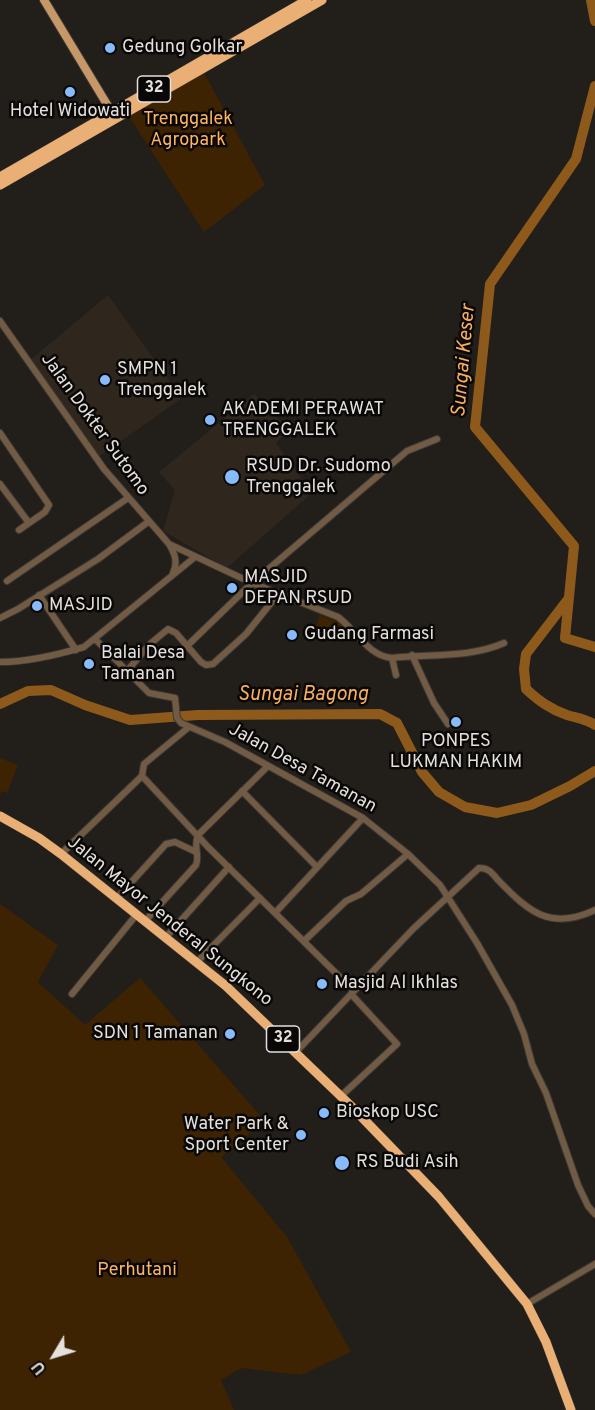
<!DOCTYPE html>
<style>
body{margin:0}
#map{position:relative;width:595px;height:1410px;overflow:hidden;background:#221e1a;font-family:Overpass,sans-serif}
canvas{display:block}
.north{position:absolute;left:24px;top:1326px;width:60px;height:60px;-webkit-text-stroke:4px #0a0807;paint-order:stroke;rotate:232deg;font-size:16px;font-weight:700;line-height:24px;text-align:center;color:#e3e0dd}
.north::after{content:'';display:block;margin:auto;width:21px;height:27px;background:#e3e0dd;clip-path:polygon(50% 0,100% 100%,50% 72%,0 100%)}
</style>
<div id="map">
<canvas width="595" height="1410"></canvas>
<div class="north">U</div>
</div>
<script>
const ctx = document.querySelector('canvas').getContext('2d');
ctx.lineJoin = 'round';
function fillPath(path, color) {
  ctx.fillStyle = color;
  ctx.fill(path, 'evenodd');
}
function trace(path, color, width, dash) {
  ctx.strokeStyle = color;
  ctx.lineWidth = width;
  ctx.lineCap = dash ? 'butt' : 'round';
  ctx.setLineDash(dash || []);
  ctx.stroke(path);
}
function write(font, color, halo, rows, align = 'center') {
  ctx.font = font + ' Overpass,sans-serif';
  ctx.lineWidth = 5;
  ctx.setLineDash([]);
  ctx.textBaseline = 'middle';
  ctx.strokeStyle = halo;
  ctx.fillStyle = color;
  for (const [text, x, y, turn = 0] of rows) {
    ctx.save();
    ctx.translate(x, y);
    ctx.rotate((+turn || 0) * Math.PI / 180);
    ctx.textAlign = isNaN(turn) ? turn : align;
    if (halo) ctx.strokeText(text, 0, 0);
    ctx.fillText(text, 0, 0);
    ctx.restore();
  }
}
const built = new Path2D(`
 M108,295L182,398L97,458L29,361Z
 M254,394L289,430L276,443L305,483L314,491L227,568L163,531L175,490L159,472Z`);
const green = new Path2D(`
 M203,71L265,185L204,232L128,115Z
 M320,615L339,623L351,633L344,641L315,628Z
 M0,758L18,765L7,793L2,791L0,795Z
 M0,904L58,945L38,982L85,1025L140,978L265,1121L221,1157L287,1237L351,1352L301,1375L241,1368L221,1380L234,1410H0Z`);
const river = new Path2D(`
 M591,0L595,21
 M595,86L576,159L490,284L475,427L574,546L565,638L595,647
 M569,598L526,654L524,669L526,689C539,701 550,709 567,715C577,718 587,719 595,725
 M0,704L28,691L51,690L85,705L130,720L198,715L380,714L397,723L422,772L439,792L465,807L497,813L531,805L570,786L595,771`);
const minor = new Path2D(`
 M0,321L104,469L169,544C175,554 178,562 173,573
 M0,433L49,505L45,512L19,530
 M0,484L29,523
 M169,544L252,583L338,617C356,630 368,656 392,658C429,654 470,658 504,643
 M7,581L128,498
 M39,595L76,650
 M0,618L18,609L98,559L148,522
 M95,639L149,693L175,698L177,718L181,723L225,742L363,818L408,854L440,885L477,943L512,1005L524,1034L532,1064L546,1093L578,1185L588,1206L595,1214
 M187,646L252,583L407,451L437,439
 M412,655L434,703L448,724
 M392,658L396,675
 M0,662C28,662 57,655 84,647L195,557
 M127,671L150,644L168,629L176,633L201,662L206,665L213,664L246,634L279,593
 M142,776L208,847L354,991
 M242,791L317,867
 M61,854L142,776L144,764L189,727
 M117,898L166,844L175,842L196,852
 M275,913L363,818
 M146,920L196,865C200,855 193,846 198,835L268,766
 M166,937L229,867
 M304,941L346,901L361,894L408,854
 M197,962L260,898
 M72,994L137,914
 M296,1052L413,929L479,868C489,868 492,873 498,880C529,912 550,931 595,910
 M341,1096L397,1044L351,994
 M527,1304L595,1264`);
const major = new Path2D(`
 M44,0L114,116`);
const highway = new Path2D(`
 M0,177L307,0
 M0,185L322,0
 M0,816L39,838L61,854L226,986L351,1106L439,1197L527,1304L546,1342L571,1410`);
const markers = [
 [110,48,6,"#88bbfc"],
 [70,92,6,"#88bbfc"],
 [105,380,6,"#88bbfc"],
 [210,420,6,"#88bbfc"],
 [232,477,8,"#88bbfc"],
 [232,588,6,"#88bbfc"],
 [37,606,6,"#88bbfc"],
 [292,635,6,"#88bbfc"],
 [89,664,6,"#88bbfc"],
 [456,722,6,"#88bbfc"],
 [322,984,6,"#88bbfc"],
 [230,1034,6,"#88bbfc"],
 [324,1113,6,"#88bbfc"],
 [301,1135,6,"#88bbfc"],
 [342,1163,8,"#88bbfc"]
];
const shields = [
 [154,89,33],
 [283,1039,33]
];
const shieldNames = [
 ["32",154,89],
 ["32",283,1039]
];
const poiNames = [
 ["Gedung Golkar",122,48],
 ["Hotel Widowati",70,112,"center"],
 ["SMPN 1",117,370],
 ["Trenggalek",117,391],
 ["AKADEMI PERAWAT",222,410],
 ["TRENGGALEK",222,431],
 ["RSUD Dr. Sudomo",246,467],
 ["Trenggalek",246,488],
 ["MASJID",244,578],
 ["DEPAN RSUD",244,599],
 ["MASJID",49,606],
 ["Gudang Farmasi",304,635],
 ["Balai Desa",101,654],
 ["Tamanan",101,675],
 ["PONPES",456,742,"center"],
 ["LUKMAN HAKIM",456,763,"center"],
 ["Masjid Al Ikhlas",334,984],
 ["SDN 1 Tamanan",218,1034,"right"],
 ["Bioskop USC",336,1113],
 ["Water Park &",289,1125,"right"],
 ["Sport Center",289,1146,"right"],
 ["RS Budi Asih",356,1163]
];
const parkNames = [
 ["Trenggalek",188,120],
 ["Agropark",188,141],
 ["Perhutani",137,1271]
];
const streetNames = [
 ["Jalan Dokter Sutomo",94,425,54],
 ["Jalan Desa Tamanan",302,769,29],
 ["Jalan Mayor Jenderal Sungkono",169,922,39]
];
const waterNames = [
 ["Sungai Keser",465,361,-85],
 ["Sungai Bagong",303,696]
];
fillPath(built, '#2f271e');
fillPath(green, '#3e2302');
trace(river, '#8e5a1c', 10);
trace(minor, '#3d3935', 8);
trace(major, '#3d3935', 10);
trace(highway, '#3d3935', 10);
trace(minor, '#725b45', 6);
trace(major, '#c79867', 8);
trace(highway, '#e9af75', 9);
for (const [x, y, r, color] of markers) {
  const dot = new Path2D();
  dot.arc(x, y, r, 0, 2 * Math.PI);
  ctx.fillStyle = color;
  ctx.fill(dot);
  trace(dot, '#0a0807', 2);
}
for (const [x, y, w] of shields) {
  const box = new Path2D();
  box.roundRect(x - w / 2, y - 13, w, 26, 4.5);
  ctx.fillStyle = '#0a0807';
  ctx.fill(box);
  trace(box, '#e3e0dd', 1.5);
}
write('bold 16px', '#e3e0dd', null, shieldNames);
write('18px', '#e3e0dd', '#0a0807', poiNames, 'left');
write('18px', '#feb463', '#0a0807', parkNames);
write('18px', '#e3e0dd', '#0a0807', streetNames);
write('italic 20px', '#f9af5e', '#0a0807', waterNames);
</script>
